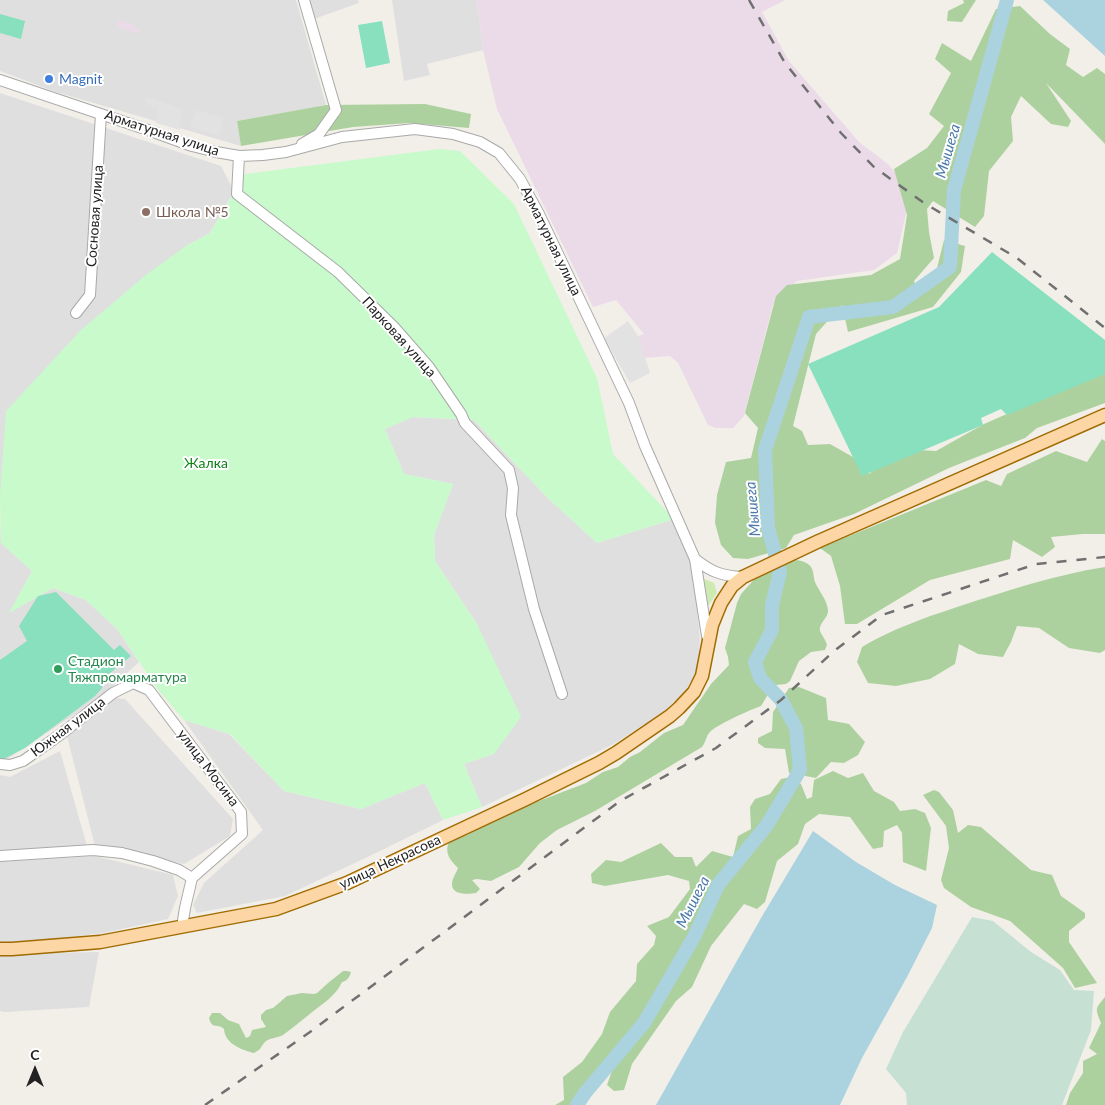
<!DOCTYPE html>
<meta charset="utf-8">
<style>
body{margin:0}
#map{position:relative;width:1105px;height:1105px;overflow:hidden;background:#f2efe9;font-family:Lato,sans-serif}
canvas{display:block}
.north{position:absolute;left:10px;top:1045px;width:50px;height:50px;-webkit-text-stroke:4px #fff;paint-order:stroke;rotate:0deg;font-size:14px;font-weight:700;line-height:20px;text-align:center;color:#222}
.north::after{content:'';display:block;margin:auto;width:18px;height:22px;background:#222;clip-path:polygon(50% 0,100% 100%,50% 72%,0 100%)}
</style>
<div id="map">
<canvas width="1105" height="1105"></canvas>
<div class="north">С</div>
</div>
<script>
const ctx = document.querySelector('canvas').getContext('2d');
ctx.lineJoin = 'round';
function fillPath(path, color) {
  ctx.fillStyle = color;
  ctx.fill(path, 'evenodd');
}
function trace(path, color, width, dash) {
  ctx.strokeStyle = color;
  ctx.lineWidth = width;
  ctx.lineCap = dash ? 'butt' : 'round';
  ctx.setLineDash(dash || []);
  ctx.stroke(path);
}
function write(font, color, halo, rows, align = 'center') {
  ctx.font = font + ' Lato,sans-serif';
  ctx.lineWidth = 4;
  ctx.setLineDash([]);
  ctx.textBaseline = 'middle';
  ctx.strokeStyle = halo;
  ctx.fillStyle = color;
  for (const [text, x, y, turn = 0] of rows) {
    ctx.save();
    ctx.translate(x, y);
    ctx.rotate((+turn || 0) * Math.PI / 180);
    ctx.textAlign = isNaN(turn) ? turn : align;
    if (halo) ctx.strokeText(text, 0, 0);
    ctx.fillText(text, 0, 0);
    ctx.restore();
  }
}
const residential = new Path2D(`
 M0,0H296L326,105L237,121L241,146L56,92L0,71Z
 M309,0H358L359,3L314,19Z
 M392,0H477L483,50L427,64L430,75L404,81Z
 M0,93L221,166L234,191L210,233L186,246L0,496Z
 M412,417L474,420L519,468L550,500L597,543L674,519L693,561L700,641L697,671L687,688L667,709L614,744L482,807L464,764L494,754L477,624L435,561L434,535L453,484L404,474L385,429Z
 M0,521L1,543L32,571L10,612L53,588L86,600L117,629L139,662L101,697L1,763H0Z
 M116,698L125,699L233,819L230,836L184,864L109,847L95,846L67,736Z
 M184,720L229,734L284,791L361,809L425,783L443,820L382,850L285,896L197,913L193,905L204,883L263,830Z
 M60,751L87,846L0,851V775L10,777Z
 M95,856L173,875L178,896L168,919L103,933L17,943H0V862Z
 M99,952L89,1007L5,1012L0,1011V954Z`);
const industrial = new Path2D(`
 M477,0H785L762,12L789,61L859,142L888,164L911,191L897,253L874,270L797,281L773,304L744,416L733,428H716L708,425L678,363L670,356L644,358L638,336L644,334L616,300L593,307L497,109L483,50Z
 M119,20L137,26L136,29L140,30L139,34L117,27Z`);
const grass = new Path2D(`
 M702,578L714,583L717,593L708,606Z`);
const forest = new Path2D(`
 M963,0H976L962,22L947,21L948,11L964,3Z
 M1020,6L1050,34L1070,49L1066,65L1083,77L1097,68L1105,74V144L1046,83L1071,121L1068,127L1051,124L1021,96L1011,117L1013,141L989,171L984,216L975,227L933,201L927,209L929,232L934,258L914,281L917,289L936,272L944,240L965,246L961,272L933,307L848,332L842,305L816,334L793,426L802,431L808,445L830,444L853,457L869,474L902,449L936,451L984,424L1105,371V403L1037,428L1025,438L949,468L854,514L794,535L786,548L748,559L733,558L721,545L715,523L717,495L726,462L751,458L758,428L745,413L776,296L787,285L871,275L900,259L907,215L894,169L927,148L944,126L929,114L951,73L935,59L942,43L971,61L996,9Z
 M425,104L471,114L469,128L409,123L353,127L241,146L237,121L326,105Z
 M1102,439L1105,441V534H1083L1051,537L1055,547L1042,557L1013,540L1010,559L930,580L857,624H845L840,586L831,556L820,548L986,480L1001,486L1007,474L1056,451L1087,462Z
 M790,560C797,560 802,560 808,564C814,568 813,575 815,582C819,591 827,600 828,610C829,618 818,623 820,631C822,636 826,640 827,645L825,650L811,652L799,661L790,681L786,684L776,685L772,688L761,706C752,709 716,725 710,732C706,736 706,742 702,747L595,811L557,830L540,843L519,867L491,881L477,879L472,880L480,889L476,893C469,894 452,896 452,884C452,879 456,873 458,868C451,861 445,855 448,844L452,840L467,835L513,811L586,783L603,772L618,767L630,757L640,752L664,733L683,725L711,684L729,665L728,657L725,648L737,603L741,594L761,572Z
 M1105,567V650L1100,653L1069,648L1039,628L1017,626L1011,642L1003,657L978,654L959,644L955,664L930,679L896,686L868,683L857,662L862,647C892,629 924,618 957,607C1006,591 1054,575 1105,567Z
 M799,687L826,698L828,720L849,724L865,742L858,755L844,763L831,762L816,778L789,773L785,749L765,748L758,743V738L772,731L773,712L789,688Z
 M833,771L848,778L863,773L874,791L894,802L900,811L915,809L925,813L931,828L926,871L903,862L902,833L897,825L884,831L883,847L873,849L850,817L819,814L805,824L798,844L777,861L765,902L757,909L744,904L711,946L692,987L676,1001L632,1064L624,1090L614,1091L607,1085L619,1051L606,1059L575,1096L573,1105H555L564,1100L563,1077L582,1062L602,1034L610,1012L636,981L637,964L654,945L656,936L647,926L669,917L690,889L689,881L668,875L605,886L592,883L591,874L606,860L621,862L661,843L675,857H692L696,867L712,851L733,857L738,836L751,829L750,807L755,799L770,794L781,779L792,777L801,784L807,799L812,797L814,780Z
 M934,790L939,792L953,810L958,833L968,825L981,827L1031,870L1052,875L1061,896L1085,913V918L1069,931V942L1097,983L1075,988L1063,968L1010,921L971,907L944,888L941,880L949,848L946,826L923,795Z
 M343,971H347L351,972C350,977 347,981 342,982C336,996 322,1004 311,1013C302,1020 293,1028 283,1035C278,1038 268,1038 265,1042C260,1047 263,1048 254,1053C242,1050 225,1044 224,1029C218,1023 212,1030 209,1018L212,1013H220L228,1020L239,1024L246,1038L250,1036L252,1030L266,1027L261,1019V1015L266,1010L273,1008L287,996L302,993L314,994L317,993L328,983Z
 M1105,997V1105H1066L1070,1093L1083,1073V1061L1097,1054L1089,1048L1101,1023C1095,1008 1095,1009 1105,997Z`);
const wetland = new Path2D(`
 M972,917L993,921L1031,952L1060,970L1074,990L1094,991L1091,1030L1062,1105H907L906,1093L886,1069L903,1032Z`);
const park = new Path2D(`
 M439,149L460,151L514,204L597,378L613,454L674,519L597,543L550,500L519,468L474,420L413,417L385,429L404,474L453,484L434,535L435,561L477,624L521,717L494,754L464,764L482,807L443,820L425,783L361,809L284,791L230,734L184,720L159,691L117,629L86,600L53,588L9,613L32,571L1,543L0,496L6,411L80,331L147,274L186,246L210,233L245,174Z`);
const pitch = new Path2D(`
 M0,14L25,21L21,39L0,33Z
 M382,21L390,63L366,68L358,25Z
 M992,252L1105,340V374L1007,415L1001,409L981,418L983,425L862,476L808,364L939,307Z
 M56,592L114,650L120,645L131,656L104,678L102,688L95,696L25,748L0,761V660L27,641L19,626L38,596Z`);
const parking = new Path2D(`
 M146,97L182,109L180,130L156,123L158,108L146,104Z
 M196,110L224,118L219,136L190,127Z
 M628,321L638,336L650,373L630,383L604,338Z`);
const water = new Path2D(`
 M1043,0H1105V56Z
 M813,831L856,862L895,885L937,905L932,928L907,977L862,1058L840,1105H656L761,918Z`);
const river = new Path2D(`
 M577,1105L585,1093L644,1023L694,937L718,885L767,825L800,770L796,728L781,700L760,678L755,662L772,630V605L780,572L768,528L765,450L809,317L893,307L950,267L954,190L1007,0`);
const minor = new Path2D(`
 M0,80L145,129L192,146L216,152L239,156L263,155L286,152L342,137L415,129L453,134L480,142L499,153L520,179L539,214L629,403L645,446L695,559L707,636
 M302,144L319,134L336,110L304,0
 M239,156L237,194L338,272L394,327L429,367L461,414L465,423L509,470L513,488L511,515L534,609L562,694
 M76,313L90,295L101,114
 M695,559C711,572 722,576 743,577
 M0,764L10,765L23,761L61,734L113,693L133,683L149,690L241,812L242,834L192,878L179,870L153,861L122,853L93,850L0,856
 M182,927L185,908L192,878`);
const major = new Path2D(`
 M0,949H12L100,942L276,909L347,883L526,799L599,763L616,753L670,716L679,708L694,692L702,676L712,625L721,603L732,586L743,577L819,541L1105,415`);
const rail = new Path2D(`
 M749,0L785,63L841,133L874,167L924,203L1017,258L1105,328
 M205,1105L310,1032L620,801L716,748L781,700L834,651L882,615L1036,564L1105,557`);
const markers = [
 [49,79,5,"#3f7fe0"],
 [146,212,5,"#8d6e63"],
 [58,669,5,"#2e9e5b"]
];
const shopNames = [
 ["Magnit",59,79]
];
const streetNames = [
 ["Арматурная улица",162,133,18],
 ["Сосновая улица",95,216,-86],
 ["Арматурная улица",551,241,64],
 ["Парковая улица",399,337,48],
 ["Южная улица",68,727,-37],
 ["улица Мосина",208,768,53],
 ["улица Некрасова",390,862,-25]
];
const educationNames = [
 ["Школа №5",156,212]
];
const parkNames = [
 ["Жалка",206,463]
];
const leisureNames = [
 ["Стадион",68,661],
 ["Тяжпромарматура",68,677]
];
const waterNames = [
 ["Мышега",948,151,-74],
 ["Мышега",753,509,-95],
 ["Мышега",693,902,-63]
];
fillPath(residential, '#e0dfdf');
fillPath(industrial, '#ebdbe8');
fillPath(grass, '#cdebb0');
fillPath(forest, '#add19e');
fillPath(wetland, '#c6e0d4');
fillPath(park, '#c8facc');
fillPath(pitch, '#88e0be');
fillPath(parking, '#e2e2e2');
fillPath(water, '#aad3df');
trace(river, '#aad3df', 14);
trace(minor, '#a9a9a9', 12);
trace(major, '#a06b00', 15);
trace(minor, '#fff', 10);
trace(major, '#fcd6a4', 12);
trace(rail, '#707070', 2.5, [10, 10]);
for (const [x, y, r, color] of markers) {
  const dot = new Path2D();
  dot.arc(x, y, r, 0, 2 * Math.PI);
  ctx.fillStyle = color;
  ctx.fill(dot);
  trace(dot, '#fff', 2);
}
write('14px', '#366cbe', '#fff', shopNames, 'left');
write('14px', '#222', '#fff', streetNames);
write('14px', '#785e54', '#fff', educationNames, 'left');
write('14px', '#0c8416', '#fff', parkNames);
write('14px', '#27864d', '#fff', leisureNames, 'left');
write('italic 15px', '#4a7aab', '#fff', waterNames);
</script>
